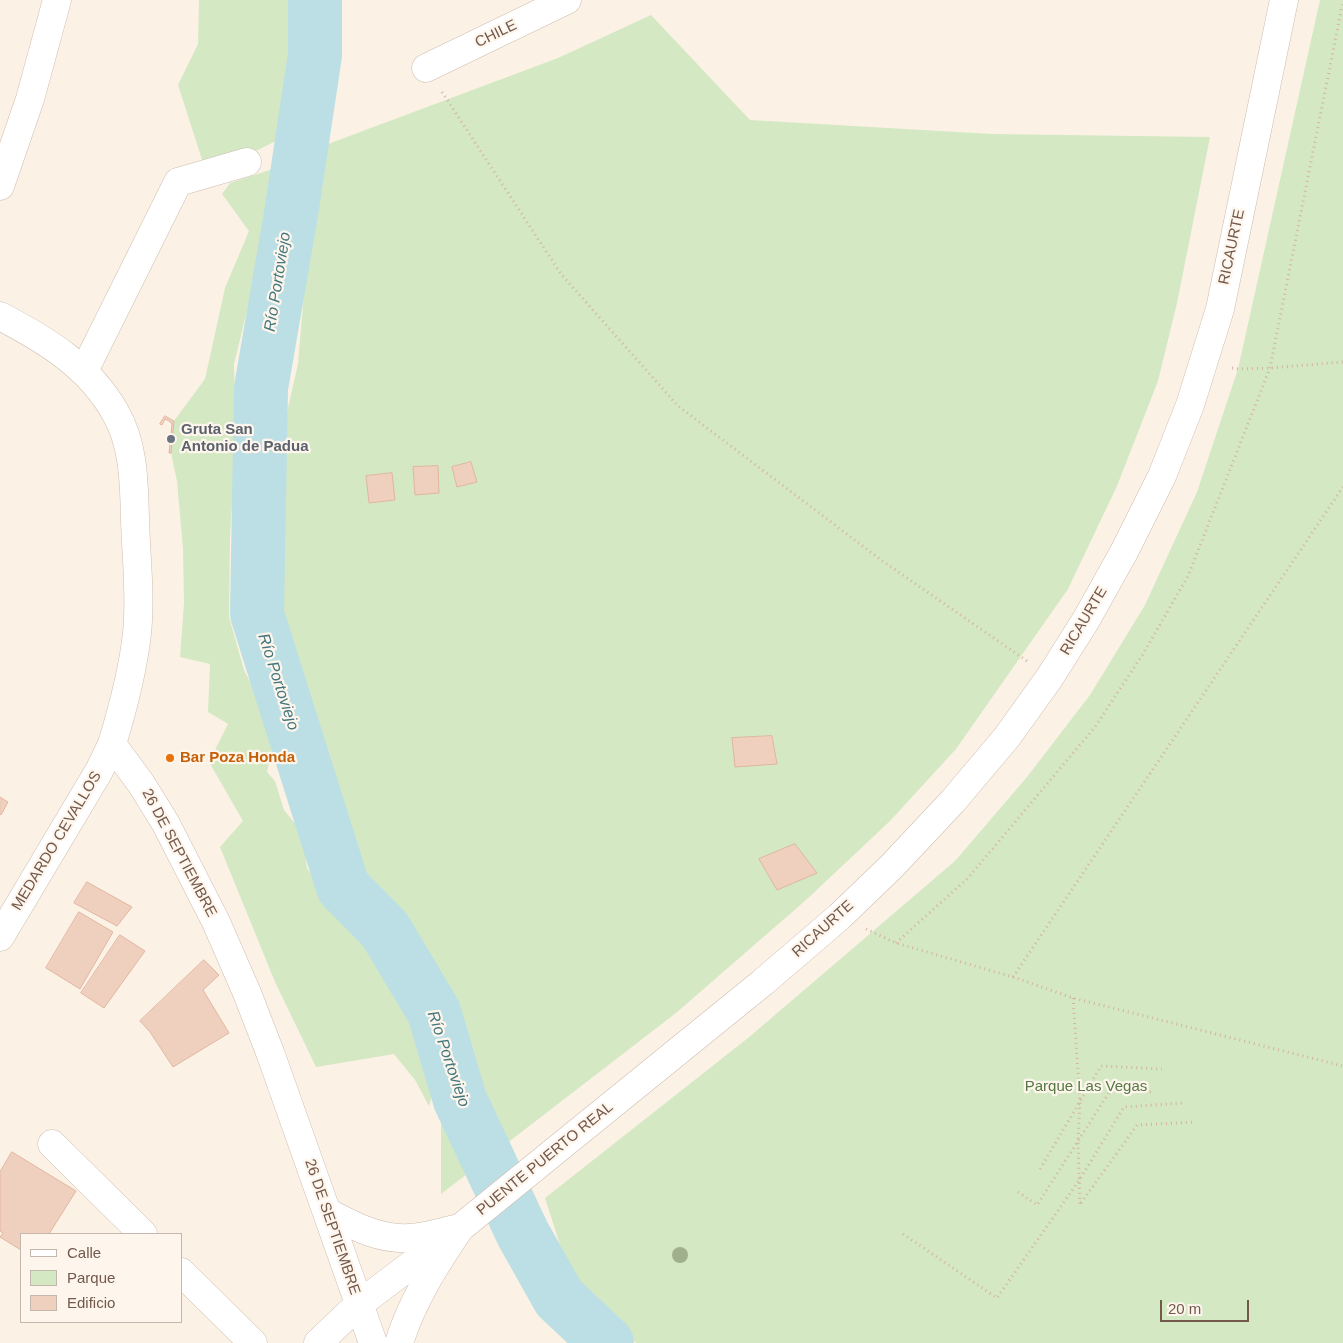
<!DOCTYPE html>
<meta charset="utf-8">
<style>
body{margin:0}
#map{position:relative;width:1343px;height:1343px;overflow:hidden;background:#fbf2e5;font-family:Helvetica,sans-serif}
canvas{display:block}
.legend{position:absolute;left:20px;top:1233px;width:162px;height:90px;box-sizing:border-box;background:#fef6ec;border:1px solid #c6b7ac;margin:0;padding:6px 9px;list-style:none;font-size:15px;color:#73584c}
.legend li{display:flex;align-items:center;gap:10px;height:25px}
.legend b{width:25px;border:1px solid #c6b7ac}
.scale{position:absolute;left:1160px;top:1300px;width:89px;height:22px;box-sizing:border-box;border:2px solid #73584c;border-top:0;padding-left:6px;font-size:15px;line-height:18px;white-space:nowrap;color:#73584c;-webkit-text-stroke:4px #fef6ec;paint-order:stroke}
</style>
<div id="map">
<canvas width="1343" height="1343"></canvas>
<ul class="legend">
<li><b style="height:6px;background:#fff"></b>Calle</li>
<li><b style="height:14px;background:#d4e8c4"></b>Parque</li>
<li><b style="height:14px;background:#efd0be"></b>Edificio</li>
</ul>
<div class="scale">20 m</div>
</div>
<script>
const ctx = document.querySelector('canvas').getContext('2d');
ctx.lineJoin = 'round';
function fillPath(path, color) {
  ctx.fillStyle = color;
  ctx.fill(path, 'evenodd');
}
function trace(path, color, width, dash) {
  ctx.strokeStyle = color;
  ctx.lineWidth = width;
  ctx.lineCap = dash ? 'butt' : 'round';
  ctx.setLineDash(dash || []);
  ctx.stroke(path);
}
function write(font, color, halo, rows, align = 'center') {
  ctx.font = font + ' Helvetica,sans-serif';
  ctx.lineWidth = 4.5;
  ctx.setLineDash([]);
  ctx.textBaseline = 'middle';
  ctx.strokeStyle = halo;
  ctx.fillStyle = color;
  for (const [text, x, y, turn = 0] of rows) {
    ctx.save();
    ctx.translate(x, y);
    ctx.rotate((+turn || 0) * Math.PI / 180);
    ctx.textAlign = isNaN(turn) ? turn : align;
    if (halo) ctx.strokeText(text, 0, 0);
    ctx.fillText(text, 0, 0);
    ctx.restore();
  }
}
const green = new Path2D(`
 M199,0H290L293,34L284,137L207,175L178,85L198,44Z
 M1320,0H1343V1343H636L568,1270L545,1198L748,1038L955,861L1027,777L1090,695L1145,605L1197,492L1238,369Z
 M651,15L750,120L992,134L1210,137L1177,303L1158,381L1117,486L1068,589L956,749L890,821L806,900L676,1013L441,1194V993L369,879L328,785L274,609L271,482L298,364L306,269L328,144L558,58Z
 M279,167L274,200L234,364L236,444L230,535L229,617L244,670L262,706L272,751L267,772L275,781L284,810L302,832L307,868L335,912L384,949L420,1022L439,1071L429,1106L415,1080L394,1054L316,1067L275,982L220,847L243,821L209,762L228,724L208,712L210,664L180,657L184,603L183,549L177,481L171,453L174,421L205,379L225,288L249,231L222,194L230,183Z`);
const river = new Path2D(`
 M315,0V55L291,214L261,388L257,614L343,887L385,930L434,1012L460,1100L523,1234L559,1298L607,1343`);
const building = new Path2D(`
 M165,416L174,421L171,453H169L172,424L169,421L165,419L162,425L160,424Z
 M471,462L477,482L457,487L452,467Z
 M438,466L439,493L415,495L413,467Z
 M392,473L395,500L369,503L366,476Z
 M772,736L777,764L735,767L732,738Z
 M0,797L8,802L1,815L0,814Z
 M795,844L817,873L777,890L759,859Z
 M87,882L132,907L117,926L74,903Z
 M79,912L113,932L80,989L46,968Z
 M120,935L145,951L104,1008L81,993Z
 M204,960L219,975L203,990L229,1033L173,1067L150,1032L140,1021Z
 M12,1152L76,1191L49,1234H21V1250L0,1237L3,1233L0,1231V1172Z`);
const path = new Path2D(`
 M442,92L561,274L678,406L881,560L1027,661
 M1232,368L1238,369L1270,368L1343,362
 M866,929L896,943L1013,977L1073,998L1343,1066
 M896,943L968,878L1095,727L1143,654L1188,576L1270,368L1343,1
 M1013,977L1343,487
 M1073,998L1080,1101L1078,1142L1080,1204
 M1040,1169L1101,1066L1162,1069
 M1018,1192L1037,1205L1112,1088L1151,1092
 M1081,1203L1137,1125L1196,1122
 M903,1234L997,1298L1080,1179L1124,1107L1183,1103`);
const minor = new Path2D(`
 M426,68L567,0
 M0,186L30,99L57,0
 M84,371L178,182L247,162
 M52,1144L143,1234
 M181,1272L253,1343
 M318,1343L358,1305L460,1228L762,983L839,917L892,866L953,801L1007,737L1050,677L1086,620L1124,552L1162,476L1190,405L1220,309L1284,0`);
const tertiary = new Path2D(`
 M0,316C46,340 89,366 115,412C134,444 134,483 135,519C136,557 141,596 137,633C133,671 123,708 112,744L142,785L166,824L216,922L247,993L271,1055L373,1343
 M0,937L99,771L112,744
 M327,1212C354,1226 379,1240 410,1238C427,1237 444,1231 460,1228
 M399,1343C412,1301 435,1265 460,1228`);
const trees = [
 [680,1255]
];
const markers = [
 [171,439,5,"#6b7280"],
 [170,758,5,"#e8710a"]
];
const streetNames = [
 ["CHILE",496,34,-26],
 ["RICAURTE",1232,247,-78],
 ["RICAURTE",1084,621,-59],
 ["MEDARDO CEVALLOS",57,841,-59],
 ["26 DE SEPTIEMBRE",179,853,62],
 ["RICAURTE",823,929,-42],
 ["PUENTE PUERTO REAL",545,1159,-39],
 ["26 DE SEPTIEMBRE",332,1227,71]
];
const worshipNames = [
 ["Gruta San",181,430],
 ["Antonio de Padua",181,447]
];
const foodNames = [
 ["Bar Poza Honda",180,758]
];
const parkNames = [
 ["Parque Las Vegas",1086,1087]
];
const waterNames = [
 ["Río Portoviejo",278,282,-81],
 ["Río Portoviejo",278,682,72],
 ["Río Portoviejo",448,1059,71]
];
fillPath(green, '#d4e8c4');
trace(river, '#bbdfe4', 54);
fillPath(building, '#efd0be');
trace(building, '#e1b69f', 1);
trace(minor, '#cebcaf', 29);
trace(tertiary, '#cebcaf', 29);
trace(path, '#d4b3a1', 3, [1, 4]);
trace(minor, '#fff', 28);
trace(tertiary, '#fff', 28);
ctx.fillStyle = '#a0af8c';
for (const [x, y] of trees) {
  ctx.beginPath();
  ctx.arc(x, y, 8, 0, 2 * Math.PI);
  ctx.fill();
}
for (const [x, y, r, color] of markers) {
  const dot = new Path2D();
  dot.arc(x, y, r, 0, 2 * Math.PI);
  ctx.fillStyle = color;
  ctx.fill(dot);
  trace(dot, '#fef6ec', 2);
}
write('15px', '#73584c', '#fef6ec', streetNames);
write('bold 15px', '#5b616d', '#fef6ec', worshipNames, 'left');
write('bold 15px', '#c56008', '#fef6ec', foodNames, 'left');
write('15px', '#557844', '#fef6ec', parkNames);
write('italic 16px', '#43777f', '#fef6ec', waterNames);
</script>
